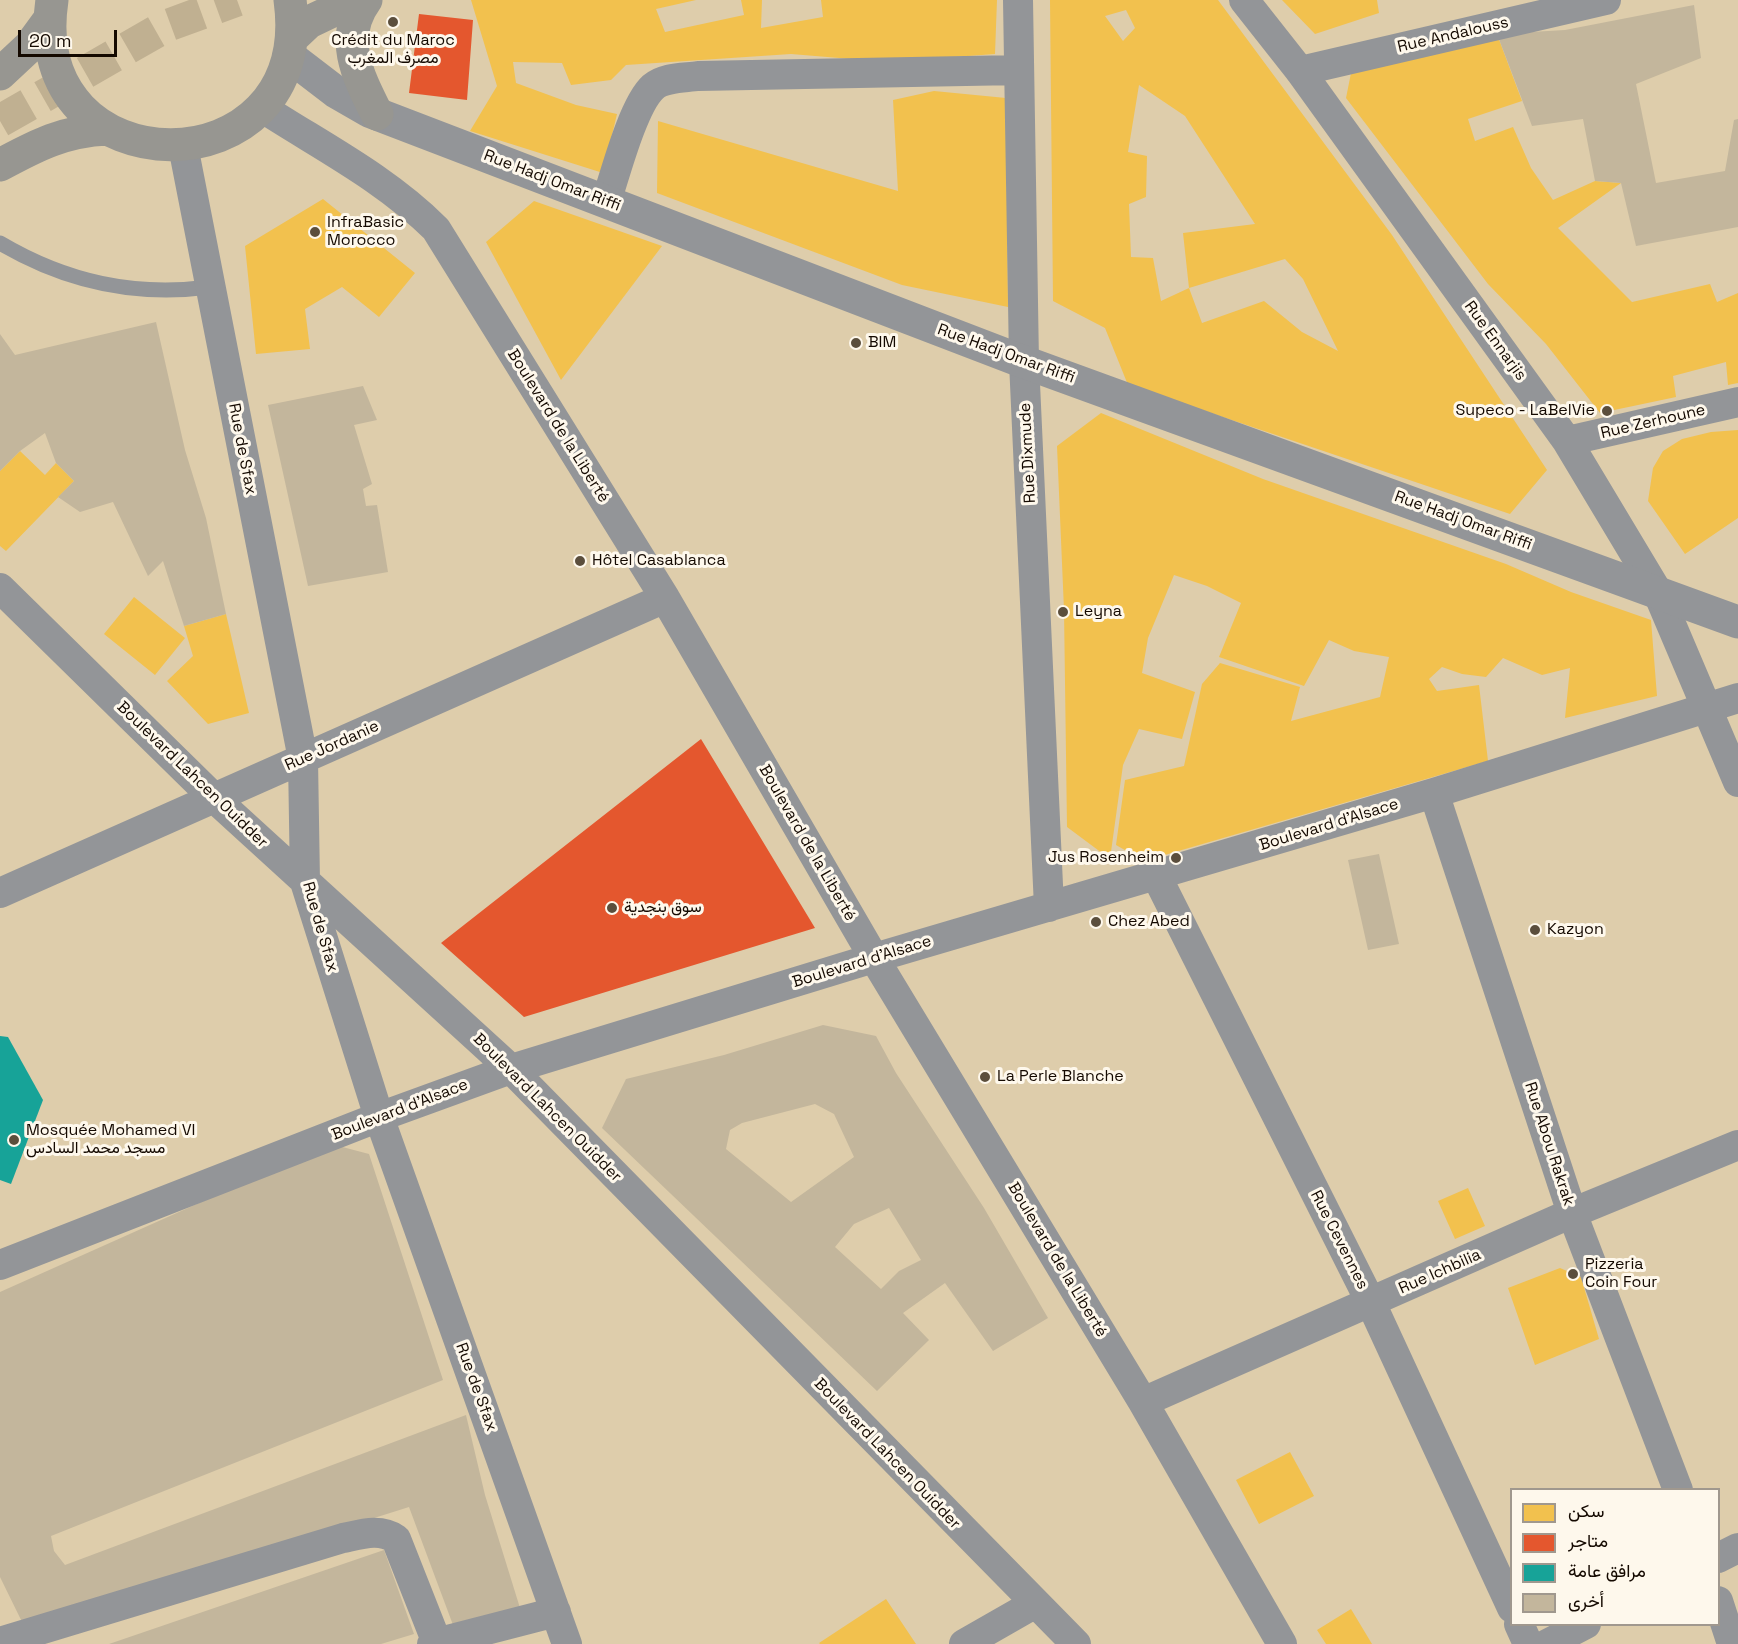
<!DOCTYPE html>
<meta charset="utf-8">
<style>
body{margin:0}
#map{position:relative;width:1738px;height:1644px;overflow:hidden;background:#decdab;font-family:"Space Grotesk",Vazirmatn,sans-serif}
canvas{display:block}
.legend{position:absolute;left:1510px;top:1488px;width:210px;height:138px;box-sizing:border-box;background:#fef8ec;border:2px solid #a0988e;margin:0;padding:8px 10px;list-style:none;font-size:18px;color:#140900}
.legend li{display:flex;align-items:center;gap:12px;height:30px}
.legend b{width:30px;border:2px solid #a0988e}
.scale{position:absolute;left:18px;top:30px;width:99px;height:27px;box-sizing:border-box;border:3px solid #140900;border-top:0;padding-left:8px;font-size:18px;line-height:21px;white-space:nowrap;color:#140900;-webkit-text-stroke:4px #fef8ec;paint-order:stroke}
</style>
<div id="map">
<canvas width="1738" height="1644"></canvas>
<ul class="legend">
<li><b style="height:16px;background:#f2c14e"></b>سكن</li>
<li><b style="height:16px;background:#e4572e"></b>متاجر</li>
<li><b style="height:16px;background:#17a398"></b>مرافق عامة</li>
<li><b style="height:16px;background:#c3b69c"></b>أخرى</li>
</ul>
<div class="scale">20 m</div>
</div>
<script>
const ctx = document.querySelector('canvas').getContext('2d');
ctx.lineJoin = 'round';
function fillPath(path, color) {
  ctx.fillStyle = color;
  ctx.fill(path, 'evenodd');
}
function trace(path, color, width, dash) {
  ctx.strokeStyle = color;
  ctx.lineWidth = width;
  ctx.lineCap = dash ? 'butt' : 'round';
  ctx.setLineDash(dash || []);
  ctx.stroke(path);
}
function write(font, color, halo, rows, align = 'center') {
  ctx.font = font + ' "Space Grotesk",Vazirmatn,sans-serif';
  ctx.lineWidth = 6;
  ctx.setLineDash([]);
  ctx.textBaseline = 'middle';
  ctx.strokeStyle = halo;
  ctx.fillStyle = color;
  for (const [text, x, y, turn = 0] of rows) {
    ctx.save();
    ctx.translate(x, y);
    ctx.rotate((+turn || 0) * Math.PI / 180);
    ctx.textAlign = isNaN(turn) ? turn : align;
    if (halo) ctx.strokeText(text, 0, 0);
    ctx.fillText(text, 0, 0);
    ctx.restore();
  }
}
const homes = new Path2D(`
 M471,0H696L656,9L665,32L744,15L741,0H762L761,28L823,17L821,0H997L995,54L888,62L791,54L626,65L611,80L571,85L562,63L513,62L516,83L576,105L617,114L603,173L470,131L497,86Z
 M1050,0H1218L1392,235L1547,470L1510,514L1128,385L1105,328L1053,301ZM1126,10L1135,28L1123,41L1105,16ZM1139,85L1185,116L1255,224L1183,233L1189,288L1285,259L1303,279L1338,351L1302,332L1264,301L1202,323L1189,288L1161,301L1153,258L1131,257L1129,204L1146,197L1147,156L1128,152Z
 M1282,0H1377L1379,13L1315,34Z
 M1497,34L1522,101L1468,119L1475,141L1513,127L1531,168L1553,200L1595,181L1621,183L1558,228L1632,302L1710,284L1717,302L1738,293V383L1728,385L1726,362L1673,376L1676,397L1600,413L1546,344L1488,284L1346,98L1352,68Z
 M934,91L1006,98L1008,307L902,285L657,193L658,121L898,191L893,100Z
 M323,199L415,273L379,317L342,287L305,309L310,349L256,354L245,246Z
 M534,201L662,246L561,380L486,242Z
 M1101,413L1263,479L1506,564L1571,592L1651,620L1657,696L1565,718L1570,668L1542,675L1503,658L1486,677L1462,674L1442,667L1429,679L1437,691L1479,685L1488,761L1144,861L1116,845L1125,780L1184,766L1202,684L1220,663L1300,687L1291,721L1380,697L1389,657L1354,651L1329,640L1304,686L1219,657L1241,603L1207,586L1174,575L1148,638L1142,673L1195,692L1182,739L1139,729L1123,765L1110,859L1067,827L1064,610L1057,446Z
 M1738,430V518L1685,554L1648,501L1653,468L1663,451L1682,439L1711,432Z
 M20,451L45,475L56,463L74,481L6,551L0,546V471Z
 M134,597L185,638L155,675L104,634Z
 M226,614L249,713L208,724L167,681L193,656L184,626Z
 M1468,1188L1485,1226L1455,1239L1438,1201Z
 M1560,1268L1581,1277L1599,1339L1535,1365L1508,1288Z
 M1290,1452L1314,1496L1259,1524L1236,1480Z
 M886,1599L916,1644H820L819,1643Z
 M1351,1609L1372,1644H1326L1317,1630Z`);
const shops = new Path2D(`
 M419,14L473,20L467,100L409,93Z
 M701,739L815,928L524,1017L441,943Z`);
const public = new Path2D(`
 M0,1036L8,1037L43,1100L11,1184L0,1180Z`);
const building = new Path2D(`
 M1694,5L1701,58L1636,84L1656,183L1725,171L1734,120L1738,119V227L1636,246L1621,183L1595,181L1583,119L1532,126L1497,34L1565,30Z
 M156,322L185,450L206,518L226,614L184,626L163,561L148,576L113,502L80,512L58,497L74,481L56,463L45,433L20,451L0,471V334L15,355Z
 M363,386L377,420L354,425L372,484L363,489L366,506L377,505L388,572L308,586L268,405Z
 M1379,854L1399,944L1368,950L1348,860Z
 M823,1025L876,1036L896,1073L984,1208L1048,1318L993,1351L945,1283L903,1313L929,1340L877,1391L602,1128L626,1079L724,1055ZM815,1104L834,1114L854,1157L791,1202L726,1149L730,1130L742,1123ZM889,1208L921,1260L899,1271L881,1289L835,1247L854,1224Z
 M331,1144L369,1154L443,1380L51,1536L54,1551L65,1565L466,1415L485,1495L520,1608L456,1633L409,1507L25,1628L0,1577V1292Z
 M384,1550L414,1634L381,1644H109Z`);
const primaryTunnel = new Path2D(`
 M0,121L166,26L237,0`);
const service = new Path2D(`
 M0,243C66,282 134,297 210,287`);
const minor = new Path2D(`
 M1018,0L1024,362L1049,907
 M1244,0L1300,71L1567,441L1657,591L1738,782
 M1300,71L1606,0
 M261,107C321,146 385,178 436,229L665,598L874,958L1143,1402L1282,1644
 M183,146L303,759L305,882L379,1117L567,1644
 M606,202C615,175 633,105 653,87C664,77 684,78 698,76L1019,70
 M1567,441L1738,402
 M0,588L214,798L511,1069L1076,1644
 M1434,793L1572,1213L1678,1490
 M1157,877L1371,1303L1512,1608
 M0,893L665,598
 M0,1265L379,1117L511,1069L874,958L1434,793L1738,698
 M1143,1402L1572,1213L1738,1145
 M1718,1558L1738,1548
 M1718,1601L1732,1644
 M1519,1624L1528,1644
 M0,1642L343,1538C362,1534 380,1528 396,1539L437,1643
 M432,1644L556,1612
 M964,1644L1034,1604
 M1547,1644L1586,1624`);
const tertiary = new Path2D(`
 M289,56L336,92L369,111L1024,362L1738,622`);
const primary = new Path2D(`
 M52,0C23,192 317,194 290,0
 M366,0C338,38 358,76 377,114
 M292,38L309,22L355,0
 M0,74L30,46L49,20
 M0,165C37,145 64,131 107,129`);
const markers = [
 [393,22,6,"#5b4e3c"],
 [315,232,6,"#5b4e3c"],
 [856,343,6,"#5b4e3c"],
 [1607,411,6,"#5b4e3c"],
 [580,561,6,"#5b4e3c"],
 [1063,612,6,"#5b4e3c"],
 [1176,858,6,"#5b4e3c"],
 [612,908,6,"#5b4e3c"],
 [1096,922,6,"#5b4e3c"],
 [1535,930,6,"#5b4e3c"],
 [985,1077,6,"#5b4e3c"],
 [14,1140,6,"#5b4e3c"],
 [1573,1274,6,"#5b4e3c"]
];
const streetNames = [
 ["Rue Andalouss",1453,35,-13],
 ["Rue Hadj Omar Riffi",552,181,21],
 ["Rue Ennarjis",1495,341,54],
 ["Rue Hadj Omar Riffi",1006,354,20],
 ["Rue Zerhoune",1653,422,-13],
 ["Boulevard de la Liberté",558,426,58],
 ["Rue de Sfax",242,449,79],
 ["Rue Dixmude",1028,453,-93],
 ["Rue Hadj Omar Riffi",1463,521,20],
 ["Rue Jordanie",332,746,-24],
 ["Boulevard Lahcen Ouidder",192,775,44],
 ["Boulevard d'Alsace",1329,825,-17],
 ["Boulevard de la Liberté",807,843,60],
 ["Rue de Sfax",320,927,74],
 ["Boulevard d'Alsace",862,962,-17],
 ["Boulevard Lahcen Ouidder",547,1108,45],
 ["Boulevard d'Alsace",400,1110,-21],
 ["Rue Abou Rakrak",1549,1144,72],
 ["Rue Cevennes",1339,1240,63],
 ["Boulevard de la Liberté",1057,1260,59],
 ["Rue Ichbilia",1440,1272,-24],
 ["Rue de Sfax",476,1387,70],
 ["Boulevard Lahcen Ouidder",887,1454,46]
];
const poiNames = [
 ["Crédit du Maroc",393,41,"center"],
 ["مصرف المغرب",393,59,"center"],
 ["InfraBasic",327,223],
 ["Morocco",327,241],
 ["BIM",868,343],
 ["Supeco - LaBelVie",1595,411,"right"],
 ["Hôtel Casablanca",592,561],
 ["Leyna",1075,612],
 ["Jus Rosenheim",1164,858,"right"],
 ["سوق بنجدية",624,908],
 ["Chez Abed",1108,922],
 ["Kazyon",1547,930],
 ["La Perle Blanche",997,1077],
 ["Mosquée Mohamed VI",26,1131],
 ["مسجد محمد السادس",26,1149],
 ["Pizzeria",1585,1265],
 ["Coin Four",1585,1283]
];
fillPath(homes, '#f2c14e');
fillPath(shops, '#e4572e');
fillPath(public, '#17a398');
fillPath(building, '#c3b69c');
trace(primaryTunnel, '#c0b091', 33, [33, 16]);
trace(service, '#939598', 15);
trace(minor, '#939598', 30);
trace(tertiary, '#939598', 33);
trace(primary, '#979691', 33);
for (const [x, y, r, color] of markers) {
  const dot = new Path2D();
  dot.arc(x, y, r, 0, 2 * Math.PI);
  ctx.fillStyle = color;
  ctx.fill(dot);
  trace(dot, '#fef8ec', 2);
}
write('16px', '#140900', '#fef8ec', streetNames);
write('16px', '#140900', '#fef8ec', poiNames, 'left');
</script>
